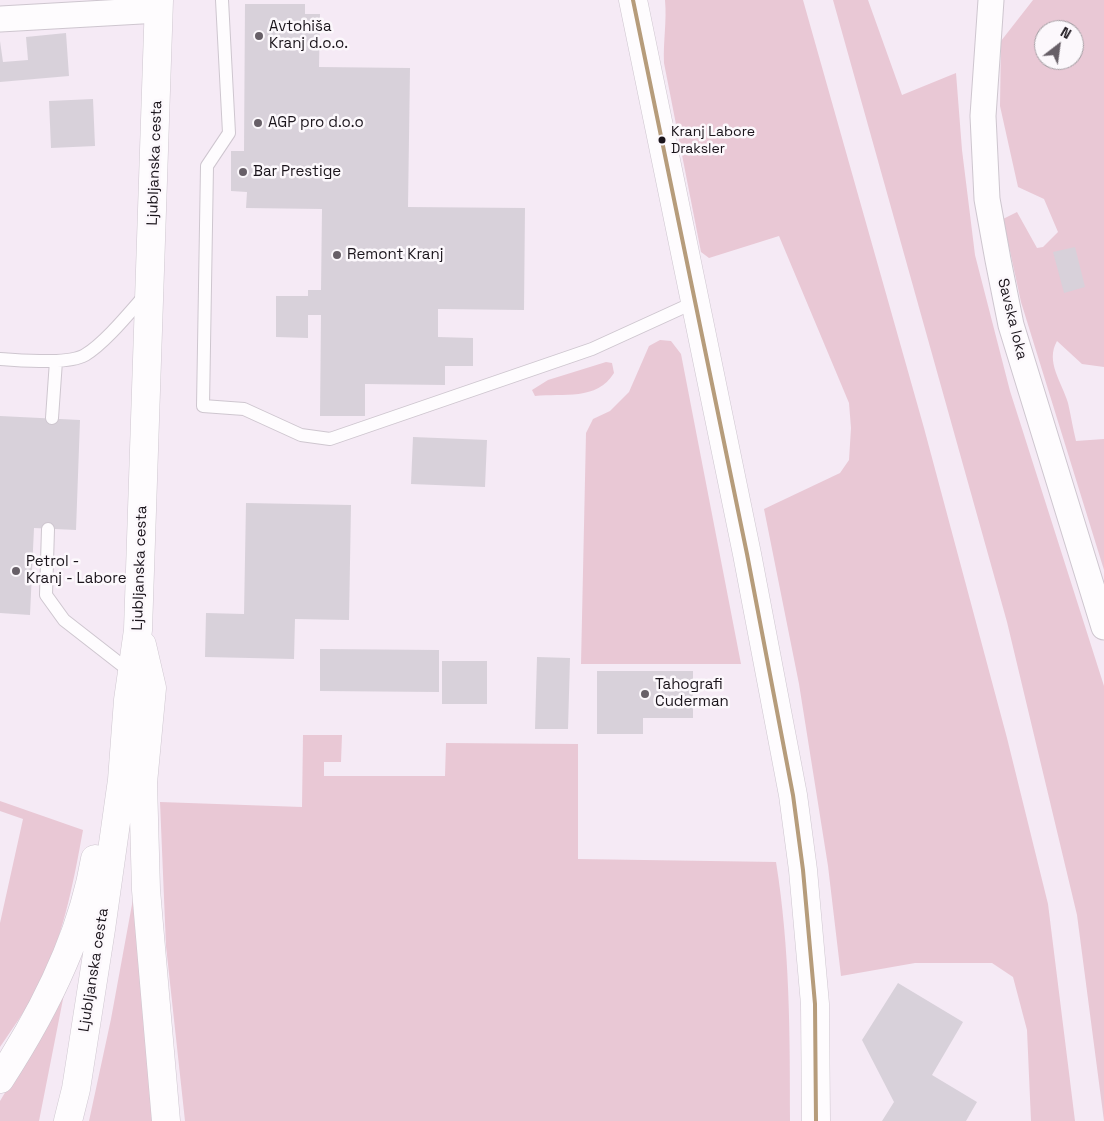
<!DOCTYPE html>
<meta charset="utf-8">
<style>
body{margin:0}
#map{position:relative;width:1104px;height:1121px;overflow:hidden;background:#f5eaf5;font-family:"Space Grotesk",sans-serif}
canvas{display:block}
.north{position:absolute;left:1034px;top:20px;width:50px;height:50px;box-sizing:border-box;background:#fcf8fc;border:1px solid #a29da2;border-radius:50%;rotate:30deg;font-size:14px;font-weight:700;line-height:20px;text-align:center;color:#1a141b}
.north::after{content:'';display:block;margin:auto;width:18px;height:22px;background:#675f67;clip-path:polygon(50% 0,100% 100%,50% 72%,0 100%)}
</style>
<div id="map">
<canvas width="1104" height="1121"></canvas>
<div class="north">N</div>
</div>
<script>
const ctx = document.querySelector('canvas').getContext('2d');
ctx.lineJoin = 'round';
function fillPath(path, color) {
  ctx.fillStyle = color;
  ctx.fill(path, 'evenodd');
}
function trace(path, color, width, dash) {
  ctx.strokeStyle = color;
  ctx.lineWidth = width;
  ctx.lineCap = dash ? 'butt' : 'round';
  ctx.setLineDash(dash || []);
  ctx.stroke(path);
}
function write(font, color, halo, rows, align = 'center') {
  ctx.font = font + ' "Space Grotesk",sans-serif';
  ctx.lineWidth = 5;
  ctx.setLineDash([]);
  ctx.textBaseline = 'middle';
  ctx.strokeStyle = halo;
  ctx.fillStyle = color;
  for (const [text, x, y, turn = 0] of rows) {
    ctx.save();
    ctx.translate(x, y);
    ctx.rotate((+turn || 0) * Math.PI / 180);
    ctx.textAlign = isNaN(turn) ? turn : align;
    if (halo) ctx.strokeText(text, 0, 0);
    ctx.fillText(text, 0, 0);
    ctx.restore();
  }
}
const green = new Path2D(`
 M665,0H803L924,428L1007,738L1048,904L1075,1121H1031L1027,1030L1013,977L992,963H915L841,976L828,866L799,684L764,509L840,473L849,460L851,428L849,403L779,236L709,258L701,252L664,63C663,42 667,21 665,0Z
 M833,0H868L902,95L956,73L962,150L975,255L1010,391L1104,686V1121L1077,915L1007,622Z
 M1033,0H1104V367L1082,364L1057,341C1045,362 1062,382 1068,403C1071,416 1073,429 1076,441L1104,439V570L1021,302L1003,219L1017,212L1037,248L1043,247L1058,232L1044,199L1018,187L1000,106L1001,41ZM1044,30H1074V60H1044Z
 M660,340L671,341L681,354L741,664H581L586,433L593,419L610,411L629,392L649,346Z
 M606,362L612,363L614,373C597,401 563,393 535,396L532,390L548,380Z
 M303,735H342L341,762H324V776H445L446,743L578,744V859L776,862C790,949 790,1034 790,1121H185L166,946L160,802L302,807Z
 M0,801L83,830C73,885 62,943 36,992C25,1011 12,1029 0,1047V923L23,819L0,811Z
 M135,888L157,1121H89L111,1019Z
 M64,994L39,1121H0V1101Z`);
const building = new Path2D(`
 M245,4H305V14H320L319,67L410,68L408,207L525,208L524,310L438,309V337L473,338V366H445V385L365,384V416H320L321,315H308V338L276,337V296H308V290H321L322,209L246,208L247,192L231,191V151H244Z
 M66,33L69,76L0,82V41L3,62L28,60L26,37Z
 M93,99L95,146L51,148L49,101Z
 M1075,247L1085,287L1064,293L1053,252Z
 M0,416L80,420L76,530L34,528L30,615L0,613Z
 M413,437L487,440L485,487L411,484Z
 M246,503L351,505L349,620L295,619L294,659L205,657L206,613L244,614Z
 M320,649L439,650V692L320,691Z
 M537,657L570,658L568,729H535Z
 M442,661H487V704H442Z
 M597,671H693V718H643V734H597Z
 M898,983L963,1022L932,1075L977,1102L966,1121H882L894,1102L862,1040Z`);
const service = new Path2D(`
 M222,0L229,133L207,166L203,406L244,409L301,435L330,439L592,349L695,302
 M0,359C21,360 67,365 85,355C105,343 130,312 146,294
 M52,418L56,361
 M48,529L46,595L64,620L132,673`);
const minor = new Path2D(`
 M991,0L983,116L987,199L998,260L1011,325L1104,627
 M0,19L159,10`);
const tertiary = new Path2D(`
 M633,0L747,554L793,795L803,870L815,1004L816,1121`);
const primary = new Path2D(`
 M142,645L152,688L143,783L146,890L166,1121
 M0,1079C43,1013 82,937 95,859
 M68,1121L76,1089L101,929L122,780L128,700L138,630L159,0`);
const bus1 = new Path2D(`
 M633,0L747,554L793,795L803,870L815,1004L816,1121`);
const markers = [
 [259,36,5,"#675f67"],
 [258,123,5,"#675f67"],
 [662,140,4.5,"#1a141b"],
 [243,172,5,"#675f67"],
 [337,255,5,"#675f67"],
 [16,571,5,"#675f67"],
 [645,694,5,"#675f67"]
];
const busNames = [
 ["Kranj Labore",671,132],
 ["Draksler",671,149]
];
const poiNames = [
 ["Avtohiša",269,27],
 ["Kranj d.o.o.",269,44],
 ["AGP pro d.o.o",268,123],
 ["Bar Prestige",253,172],
 ["Remont Kranj",347,255],
 ["Petrol -",26,562],
 ["Kranj - Labore",26,579],
 ["Tahografi",655,685],
 ["Cuderman",655,702]
];
const streetNames = [
 ["Ljubljanska cesta",155,163,-88],
 ["Savska loka",1012,319,76],
 ["Ljubljanska cesta",140,568,-88],
 ["Ljubljanska cesta",94,970,-81]
];
fillPath(green, '#e9c8d5');
fillPath(building, '#d8d1da');
trace(service, '#cec6cf', 14);
trace(minor, '#cec6cf', 27);
trace(tertiary, '#cec6cf', 29);
trace(primary, '#cec6cf', 29);
trace(service, '#fefcfe', 12);
trace(minor, '#fefcfe', 25);
trace(tertiary, '#fefcfe', 28);
trace(primary, '#fefcfe', 28);
trace(bus1, '#b69c7b', 4);
for (const [x, y, r, color] of markers) {
  const dot = new Path2D();
  dot.arc(x, y, r, 0, 2 * Math.PI);
  ctx.fillStyle = color;
  ctx.fill(dot);
  trace(dot, '#fcf8fc', 2);
}
write('14px', '#1a141b', '#fcf8fc', busNames, 'left');
write('15px', '#1a141b', '#fcf8fc', poiNames, 'left');
write('15px', '#1a141b', '#fcf8fc', streetNames);
</script>
